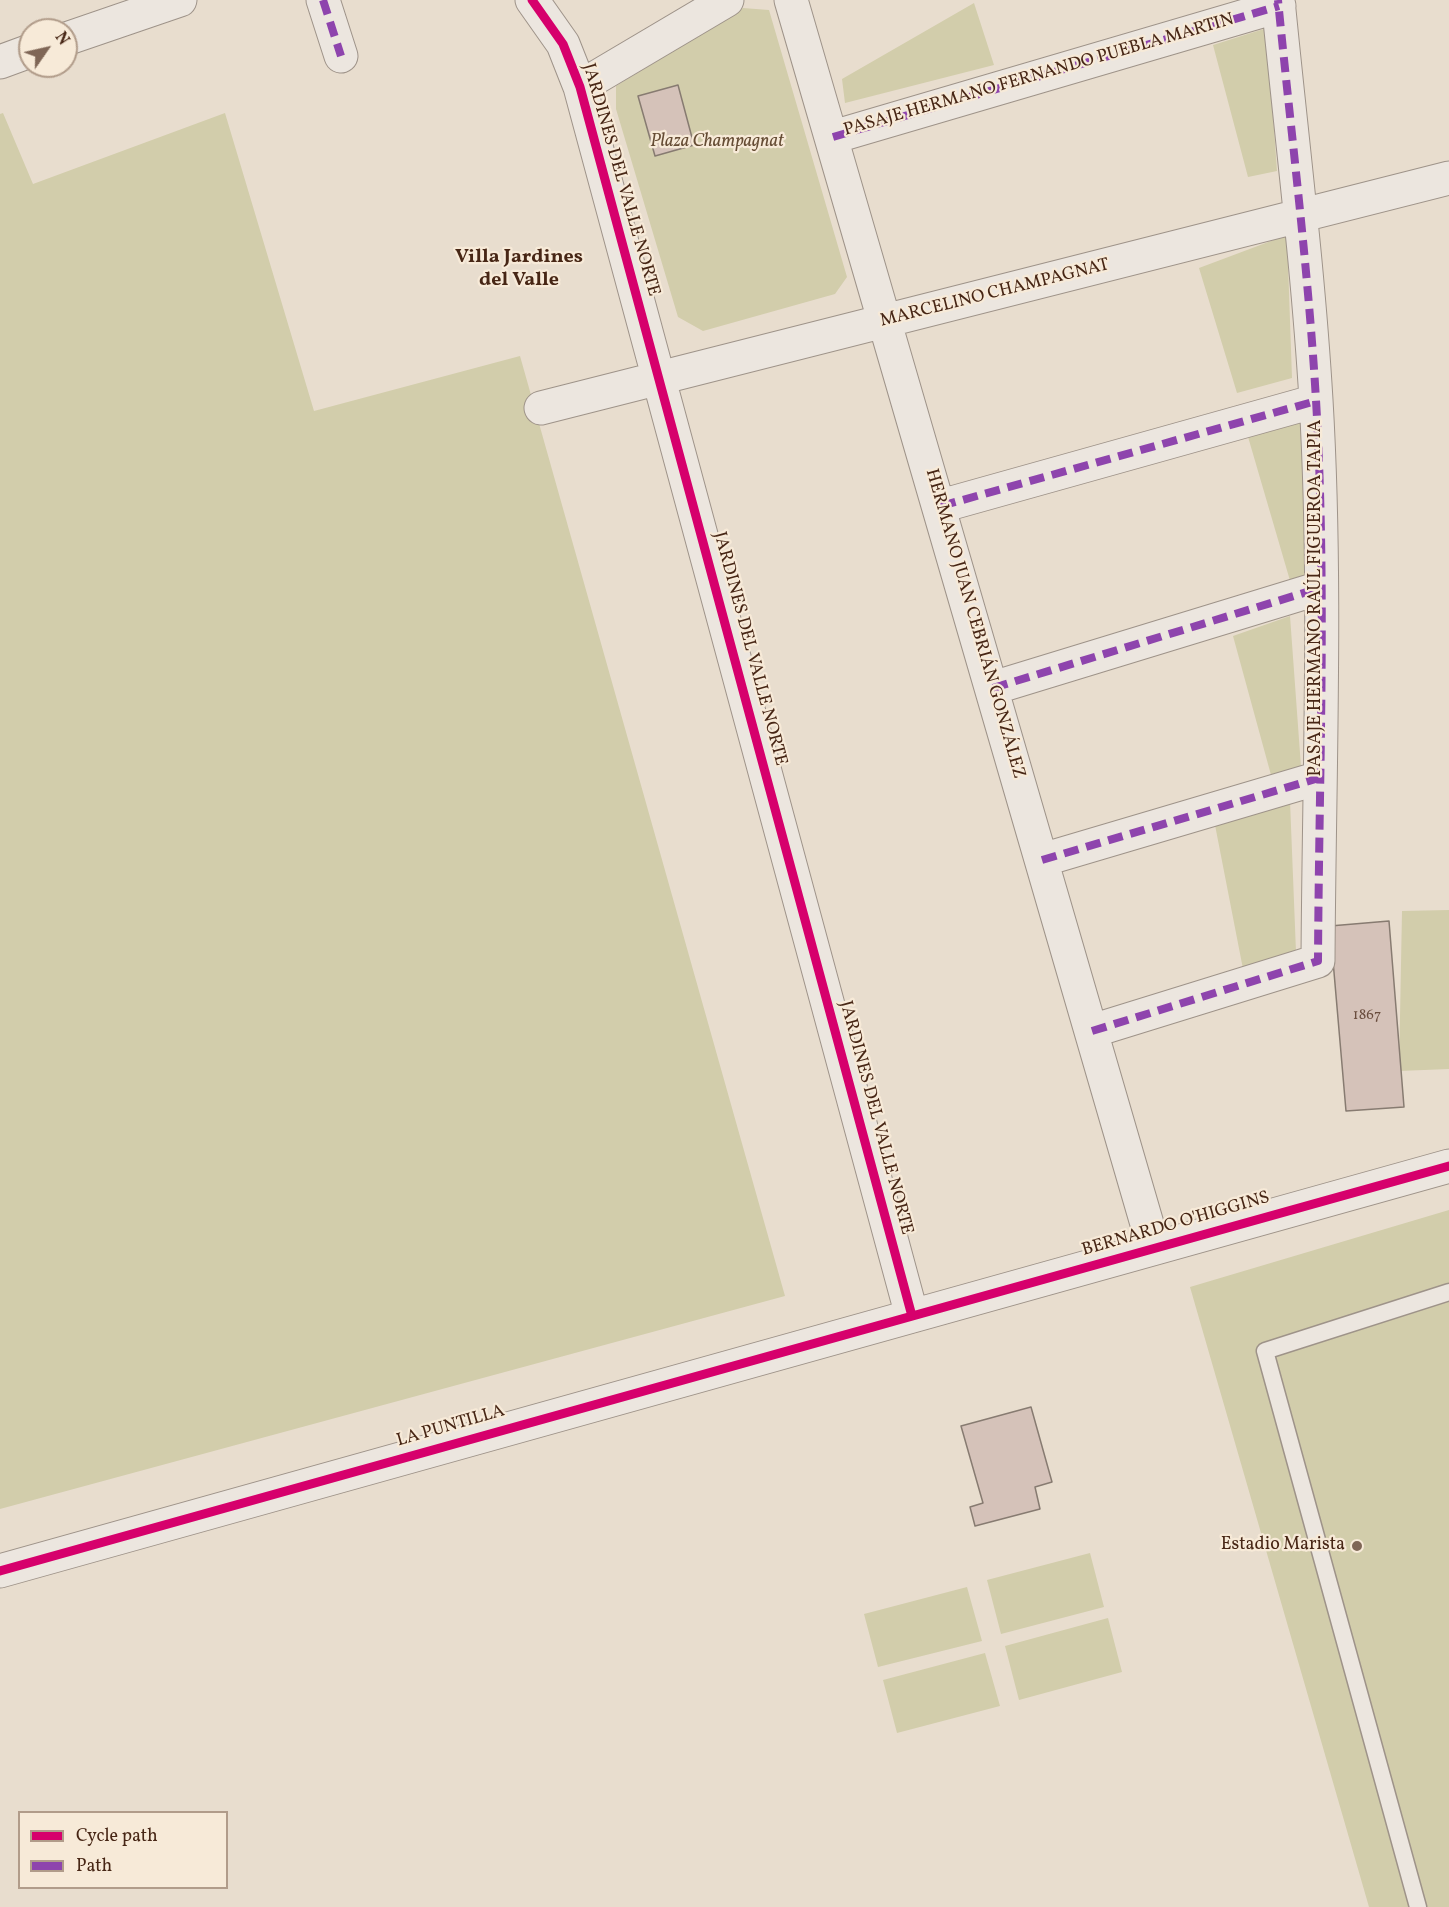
<!DOCTYPE html>
<meta charset="utf-8">
<style>
body{margin:0}
#map{position:relative;width:1449px;height:1907px;overflow:hidden;background:#e8ddce;font-family:Vollkorn,serif}
canvas{display:block}
.legend{position:absolute;left:18px;top:1811px;width:210px;height:78px;box-sizing:border-box;background:#f7ead8;border:2px solid #b19c8a;margin:0;padding:8px 10px;list-style:none;font-size:18px;color:#472615}
.legend li{display:flex;align-items:center;gap:12px;height:30px}
.legend b{width:30px;border:2px solid #b19c8a}
.north{position:absolute;left:18px;top:18px;width:60px;height:60px;box-sizing:border-box;background:#f7ead8;border:2px solid #b19c8a;border-radius:50%;rotate:56deg;font-size:16px;font-weight:700;line-height:24px;text-align:center;color:#472615}
.north::after{content:'';display:block;margin:auto;width:21px;height:27px;background:#7f6656;clip-path:polygon(50% 0,100% 100%,50% 72%,0 100%)}
</style>
<div id="map">
<canvas width="1449" height="1907"></canvas>
<ul class="legend">
<li><b style="height:8px;background:#d6006c"></b>Cycle path</li>
<li><b style="height:8px;background:#8e44ad"></b>Path</li>
</ul>
<div class="north">N</div>
</div>
<script>
const ctx = document.querySelector('canvas').getContext('2d');
ctx.lineJoin = 'round';
function fillPath(path, color) {
  ctx.fillStyle = color;
  ctx.fill(path, 'evenodd');
}
function trace(path, color, width, dash) {
  ctx.strokeStyle = color;
  ctx.lineWidth = width;
  ctx.lineCap = dash ? 'butt' : 'round';
  ctx.setLineDash(dash || []);
  ctx.stroke(path);
}
function write(font, color, halo, rows, align = 'center') {
  ctx.font = font + ' Vollkorn,serif';
  ctx.lineWidth = 4.5;
  ctx.setLineDash([]);
  ctx.textBaseline = 'middle';
  ctx.strokeStyle = halo;
  ctx.fillStyle = color;
  for (const [text, x, y, turn = 0] of rows) {
    ctx.save();
    ctx.translate(x, y);
    ctx.rotate((+turn || 0) * Math.PI / 180);
    ctx.textAlign = isNaN(turn) ? turn : align;
    if (halo) ctx.strokeText(text, 0, 0);
    ctx.fillText(text, 0, 0);
    ctx.restore();
  }
}
const green = new Path2D(`
 M974,3L994,65L845,103L842,79Z
 M743,8L769,10L847,277L835,294L703,331L678,317L616,109V86Z
 M1267,28L1277,171L1248,177L1213,45Z
 M3,113L33,184L225,113L314,411L520,356L785,1296L0,1509V114Z
 M1287,235L1292,378L1237,393L1199,268Z
 M1304,411L1312,580L1291,584L1246,430Z
 M1290,616L1301,767L1271,775L1233,636Z
 M1290,801L1296,952L1243,969L1215,825Z
 M1449,910V1069L1399,1071L1402,911Z
 M1449,1210V1907H1369L1190,1287Z
 M1090,1553L1104,1607L1001,1634L987,1580Z
 M967,1587L982,1641L878,1667L864,1614Z
 M1108,1618L1122,1672L1019,1700L1005,1646Z
 M985,1653L1000,1706L897,1733L883,1680Z`);
const building = new Path2D(`
 M678,85L694,145L655,156L638,96Z
 M1389,921L1404,1107L1346,1111L1330,926Z
 M1031,1407L1052,1482L1035,1487L1040,1509L975,1526L970,1507L983,1503L961,1426Z`);
const lane = new Path2D(`
 M1418,1907L1265,1351L1449,1292`);
const street = new Path2D(`
 M323,0L341,56
 M532,0L563,44L580,87L912,1316
 M791,0L1154,1248
 M66,39L180,0
 M0,62L30,51
 M580,87L727,0
 M833,137L1279,6
 M541,408L1449,178
 M941,506L1316,401
 M993,688L1320,588
 M1042,860L1319,778
 M1092,1031L1318,961C1319,774 1327,586 1316,400C1308,266 1291,133 1278,0
 M0,1571L1449,1166`);
const quiet = new Path2D(`
 M323,0L341,56
 M833,137L1279,6
 M941,506L1316,401
 M993,688L1320,588
 M1042,860L1319,778
 M1092,1031L1318,961C1319,774 1327,586 1316,400C1308,266 1291,133 1278,0`);
const cycleway = new Path2D(`
 M532,0L563,44L580,87L912,1316
 M0,1571L1449,1166`);
const markers = [
 [1357,1546,6,"#7f6656"]
];
const numberNames = [
 ["1867",1367,1016]
];
const streetNames = [
 ["PASAJE HERMANO FERNANDO PUEBLA MARTIN",1039,76,-16],
 ["JARDINES DEL VALLE NORTE",620,180,74],
 ["MARCELINO CHAMPAGNAT",995,294,-14],
 ["PASAJE HERMANO RAÚL FIGUEROA TAPIA",1317,598,-90],
 ["HERMANO JUAN CEBRIÁN GONZÁLEZ",974,624,74],
 ["JARDINES DEL VALLE NORTE",749,649,75],
 ["JARDINES DEL VALLE NORTE",875,1118,75],
 ["BERNARDO O'HIGGINS",1176,1225,-16],
 ["LA PUNTILLA",451,1427,-16]
];
const parkNames = [
 ["Plaza Champagnat",717,143]
];
const poiNames = [
 ["Estadio Marista",1345,1546]
];
const neighbourhoodNames = [
 ["Villa Jardines",519,258],
 ["del Valle",519,281]
];
fillPath(green, '#d2cdab');
fillPath(building, '#d5c2b9');
trace(building, '#877b71', 1.5);
trace(lane, '#9e9389', 19);
trace(street, '#9e9389', 35);
trace(lane, '#ece6df', 16);
trace(street, '#ece6df', 33);
trace(quiet, '#8e44ad', 8, [15, 8]);
trace(cycleway, '#d6006c', 9);
for (const [x, y, r, color] of markers) {
  const dot = new Path2D();
  dot.arc(x, y, r, 0, 2 * Math.PI);
  ctx.fillStyle = color;
  ctx.fill(dot);
  trace(dot, '#f7ead8', 2);
}
write('15px', '#6a4d3e', null, numberNames);
write('18px', '#472615', '#f7ead8', streetNames);
write('italic 18px', '#654c34', '#f7ead8', parkNames);
write('18px', '#472615', '#f7ead8', poiNames, 'right');
write('bold 20px', '#472615', '#f7ead8', neighbourhoodNames);
</script>
